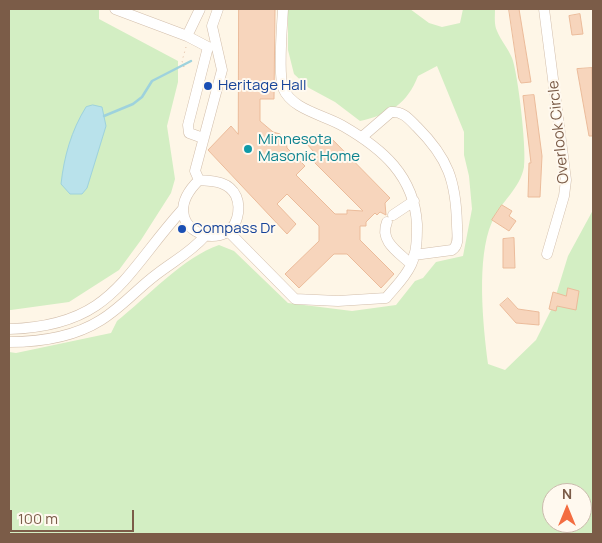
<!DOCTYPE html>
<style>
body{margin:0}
#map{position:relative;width:602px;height:543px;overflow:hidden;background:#fef6e7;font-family:Manrope,sans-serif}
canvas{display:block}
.frame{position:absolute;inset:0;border:10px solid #7b5c48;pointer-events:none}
.north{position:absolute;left:542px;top:483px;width:50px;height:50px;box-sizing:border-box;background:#fff9ef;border:1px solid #cabaac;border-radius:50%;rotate:0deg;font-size:14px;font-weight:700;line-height:20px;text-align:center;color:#7b5c48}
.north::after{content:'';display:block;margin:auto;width:18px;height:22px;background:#f36d41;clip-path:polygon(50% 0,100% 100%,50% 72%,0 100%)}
.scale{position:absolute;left:10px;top:510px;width:124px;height:22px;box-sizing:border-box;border:2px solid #7b5c48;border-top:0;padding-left:6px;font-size:15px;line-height:18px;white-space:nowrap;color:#7b5c48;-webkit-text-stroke:4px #fff9ef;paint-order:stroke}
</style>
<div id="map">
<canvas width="602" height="543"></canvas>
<div class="frame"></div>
<div class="north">N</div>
<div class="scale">100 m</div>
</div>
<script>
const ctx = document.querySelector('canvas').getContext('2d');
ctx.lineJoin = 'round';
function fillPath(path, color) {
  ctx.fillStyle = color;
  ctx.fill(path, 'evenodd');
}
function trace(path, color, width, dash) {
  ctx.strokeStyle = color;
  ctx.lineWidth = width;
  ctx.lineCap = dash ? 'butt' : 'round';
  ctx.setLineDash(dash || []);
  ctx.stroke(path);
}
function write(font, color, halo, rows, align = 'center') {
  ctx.font = font + ' Manrope,sans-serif';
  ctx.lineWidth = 4;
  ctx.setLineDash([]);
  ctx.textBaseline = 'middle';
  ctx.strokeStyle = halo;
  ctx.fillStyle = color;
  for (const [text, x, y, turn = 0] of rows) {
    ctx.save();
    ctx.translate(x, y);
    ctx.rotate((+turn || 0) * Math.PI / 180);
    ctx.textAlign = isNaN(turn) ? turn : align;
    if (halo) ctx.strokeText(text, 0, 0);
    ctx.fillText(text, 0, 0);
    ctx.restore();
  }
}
const green = new Path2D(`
 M9,9H99V19L178,61V82L167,126L175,179L171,193L141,240L119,270L69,302L11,310H9Z
 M288,9H410L429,23L442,27L460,23L463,9H495C495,16 494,25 497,31C501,41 508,48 512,58C518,73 527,151 524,167C520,189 501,201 492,222C476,258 483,325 488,364L505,370L536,340L552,308L568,256L593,210V534H9V352L16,353L111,333L117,321C146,298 185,256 219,245L234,251L288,303L352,311L396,305L415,281L423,278L436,262L463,256L472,209L469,176L464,155V132L437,66L418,76C407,104 390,114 360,121L335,102L309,88L294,74L288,50ZM552,493H582V523H552Z`);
const water = new Path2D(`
 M93,105L102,107L106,126L87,188L82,194H70L61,184C64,157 71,131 86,107Z`);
const stream = new Path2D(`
 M104,116L133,104L142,97L152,81L191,61`);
const building = new Path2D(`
 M239,9H275L274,99H260V121L273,132L280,134L286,141L287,148L305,166L296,175L335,214H347V210L363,211L309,157L314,152L306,143L318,134L326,143L331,138L390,198L385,203L386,215L380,212L377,215L375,213L366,222V226H360V240L394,274L381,288L347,254H334L299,288L285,274L319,241V226L287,194L277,204L296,224L287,234L208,150L231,126L238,134Z
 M509,9H519L531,82L521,83L519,79Z
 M580,14L583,34L572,35L569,16Z
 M592,68L593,136H589L577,69Z
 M534,95L542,156L540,197H528L529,163H531L523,96Z
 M502,205L512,211L509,216L516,221L509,231L492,220Z
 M514,238L515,268H503V239Z
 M568,288L579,291L576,310L557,306L556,311L549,309L553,292L566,296Z
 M508,298L518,309L539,312V325L516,323L500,305Z`);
const path = new Path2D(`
 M184,67L182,61L186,47`);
const minor = new Path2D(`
 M115,9L187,36L208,47L188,125L189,133L203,138
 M544,9L566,180L564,196L547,254
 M187,36L200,9
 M362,137L391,112C403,111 409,119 417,127C448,158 456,181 457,225C457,233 460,245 452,250L414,255
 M199,180L195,171L222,70L212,26L218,9
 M199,180C213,181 229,181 236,196C239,203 239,211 237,218C226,257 151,227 199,180Z
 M393,215L414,201
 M387,222C379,241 398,252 411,264
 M227,230L295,299L338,301L386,298C395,287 405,278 411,265C417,252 417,238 417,224C414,176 383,149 343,126C325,115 292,110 283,88C278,73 282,27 283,9
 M9,329C111,326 123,276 182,210
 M9,342C40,342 74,337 101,320C122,307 138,288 157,274C174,261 191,252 205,236`);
const markers = [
 [208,86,5,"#1a4fb4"],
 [248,149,5,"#0f9aa8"],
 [182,229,5,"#1a4fb4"]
];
const transitNames = [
 ["Heritage Hall",218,86],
 ["Compass Dr",192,229]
];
const streetNames = [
 ["Overlook Circle",559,132,-96]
];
const cultureNames = [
 ["Minnesota",258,140],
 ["Masonic Home",258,157]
];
fillPath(green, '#d3eec3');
fillPath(water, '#b9e2eb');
trace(water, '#9ed2dd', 1);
trace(stream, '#9ed2dd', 2.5);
fillPath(building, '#f7d5bc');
trace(building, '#ebbb9a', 1);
trace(minor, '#d2beab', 11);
trace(path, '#dcb89e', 1, [1, 4]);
trace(minor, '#fff', 10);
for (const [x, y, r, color] of markers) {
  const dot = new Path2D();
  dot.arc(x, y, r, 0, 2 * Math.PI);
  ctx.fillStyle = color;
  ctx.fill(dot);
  trace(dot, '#fff9ef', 2);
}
write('15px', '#164399', '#fff9ef', transitNames, 'left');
write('15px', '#7b5c48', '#fff9ef', streetNames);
write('15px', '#0d838f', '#fff9ef', cultureNames, 'left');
</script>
